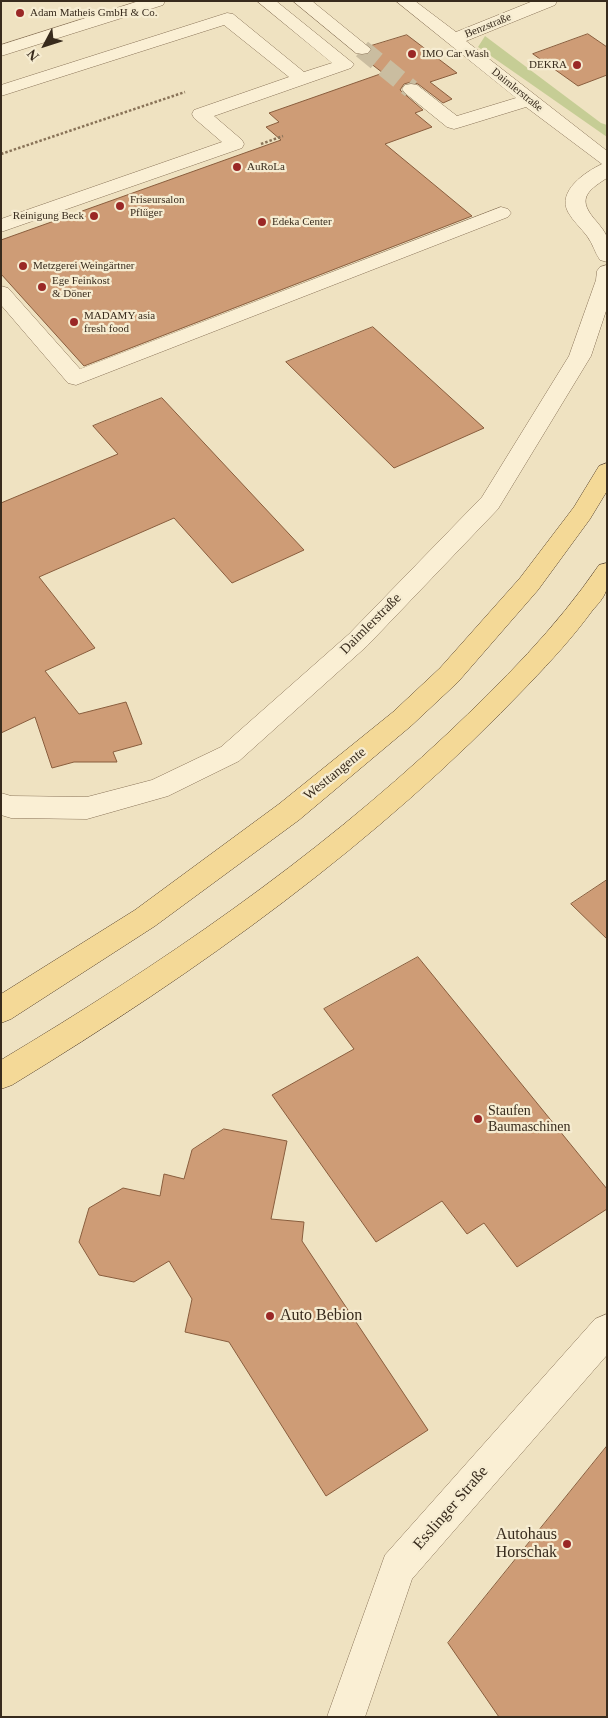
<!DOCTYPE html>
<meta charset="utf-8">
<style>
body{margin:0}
#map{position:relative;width:608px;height:1718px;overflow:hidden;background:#efe2c1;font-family:Georgia,serif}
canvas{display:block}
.frame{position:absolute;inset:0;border:2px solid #382b1d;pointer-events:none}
.north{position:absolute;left:20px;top:20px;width:50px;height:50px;-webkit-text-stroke:4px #f6ecd1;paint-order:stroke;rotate:230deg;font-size:14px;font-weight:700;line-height:20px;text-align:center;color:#382b1d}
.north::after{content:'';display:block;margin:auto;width:18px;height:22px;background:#382b1d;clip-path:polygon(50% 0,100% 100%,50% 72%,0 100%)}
</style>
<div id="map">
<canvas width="608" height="1718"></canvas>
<div class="frame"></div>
<div class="north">N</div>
</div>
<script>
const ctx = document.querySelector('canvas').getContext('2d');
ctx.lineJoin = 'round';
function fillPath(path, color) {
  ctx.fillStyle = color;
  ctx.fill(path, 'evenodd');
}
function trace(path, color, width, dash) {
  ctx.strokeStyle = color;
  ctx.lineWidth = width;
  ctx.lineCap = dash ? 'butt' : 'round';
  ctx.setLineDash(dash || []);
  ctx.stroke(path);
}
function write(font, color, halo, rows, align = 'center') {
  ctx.font = font + ' Georgia,serif';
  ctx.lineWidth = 4.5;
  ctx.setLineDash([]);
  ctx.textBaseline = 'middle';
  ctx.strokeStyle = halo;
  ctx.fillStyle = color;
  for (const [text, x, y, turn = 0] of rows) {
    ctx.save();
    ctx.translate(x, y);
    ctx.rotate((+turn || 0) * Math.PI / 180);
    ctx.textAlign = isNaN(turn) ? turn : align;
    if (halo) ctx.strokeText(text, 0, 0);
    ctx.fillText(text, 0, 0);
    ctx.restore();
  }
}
const green = new Path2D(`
 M485,36L601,123L607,125V137L478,47Z`);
const building = new Path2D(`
 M588,34L607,47V75L578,86L533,54Z
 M407,35L457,73L430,82L452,99L443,103L418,84L411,82L404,84L400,90L423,110L415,113L432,127L385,144L472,216L84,366L1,274V240L281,140L266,127L279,122L269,113L383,73L361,56L370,54L373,49L371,46Z
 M373,327L484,428L394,468L286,362Z
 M162,398L304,550L232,583L174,518L39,577L95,648L45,671L79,714L126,702L142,744L113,752L117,762H74L52,768L35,717L1,733V503L118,454L93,426Z
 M607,880V939L571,904Z
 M418,957L607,1189V1209L517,1267L484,1223L467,1234L442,1201L376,1242L272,1095L354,1049L324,1009Z
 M224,1129L287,1141L271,1219L304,1222L302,1241L428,1430L326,1496L229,1342L185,1332L192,1299L169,1261L134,1282L99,1275L79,1242L89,1208L123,1188L160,1196L164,1174L184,1179L192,1150Z
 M607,1446V1717H499L448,1643Z`);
const minorTunnel = new Path2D(`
 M362,49L411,89`);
const path = new Path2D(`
 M261,144L283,136
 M1,154L185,92`);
const minor = new Path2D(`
 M139,1H165L163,5L1,56V45Z
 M257,1H276L354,64L351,68L214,116L242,140L244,144L242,148L1,232V219L222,142L194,118L192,114L194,110L289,77L224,25L1,96V85L227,13L233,14L304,72L332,63Z
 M293,1H312L371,49L368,53L362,54L356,53Z
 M396,1H415L456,32L533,1H557L555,5L466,41L607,151V178C585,192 577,200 597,222C600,226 604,230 606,235C608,242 607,254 607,262L600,260C595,253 593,244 587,236C581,228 573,221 568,212C557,191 585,172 602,164L526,107L461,127L454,129L447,127L405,93L402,89L405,85L411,84L417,85L457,116L516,98Z
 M501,207L508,209L511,213L508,217L76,385L68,383L1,305V286L8,288L80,369Z
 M607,265V308L591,356L498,509L367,646L239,761L168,796L87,819L11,818L1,815V793L11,796L87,797L152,780L221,747L349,634L482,497L569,356L596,280L597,271L600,267Z
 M607,1314V1355L412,1579L365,1717H327L385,1555L595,1319Z`);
const major = new Path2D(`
 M607,463V491L590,519L538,590L458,682L411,726L299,820L155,926L11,1019L1,1023V994L135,910L279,804L393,712L440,668L520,578L574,507L599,466Z
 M607,563C607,571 608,583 606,591C604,598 597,605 592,611C573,637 551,661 529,684C377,844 199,971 12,1085L1,1089V1060C160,965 312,861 447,734C502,682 556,628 599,565Z`);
const markers = [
 [20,13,5,"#9a2826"],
 [412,54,5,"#9a2826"],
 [577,65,5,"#9a2826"],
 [237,167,5,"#9a2826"],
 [120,206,5,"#9a2826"],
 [94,216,5,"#9a2826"],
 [262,222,5,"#9a2826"],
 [23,266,5,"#9a2826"],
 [42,287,5,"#9a2826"],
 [74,322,5,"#9a2826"],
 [478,1119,5,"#9a2826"],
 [270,1316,5,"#9a2826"],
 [567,1544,5,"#9a2826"]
];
const farPoinames = [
 ["Adam Matheis GmbH & Co.",30,13],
 ["IMO Car Wash",422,54],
 ["DEKRA",567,65,"right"],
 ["AuRoLa",247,167],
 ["Friseursalon",130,200],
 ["Pflüger",130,213],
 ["Reinigung Beck",84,216,"right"],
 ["Edeka Center",272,222],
 ["Metzgerei Weingärtner",33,266],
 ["Ege Feinkost",52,281],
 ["& Döner",52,294],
 ["MADAMY asia",84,316],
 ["fresh food",84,329]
];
const farStreetnames = [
 ["Benzstraße",488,26,-22],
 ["Daimlerstraße",517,90,39]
];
const streetNames = [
 ["Daimlerstraße",371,624,-45],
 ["Westtangente",335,774,-39]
];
const poiNames = [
 ["Staufen",488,1111],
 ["Baumaschinen",488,1127]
];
const nearPoinames = [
 ["Auto Bebion",280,1316],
 ["Autohaus",557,1535,"right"],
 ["Horschak",557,1553,"right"]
];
const nearStreetnames = [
 ["Esslinger Straße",451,1508,-49]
];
fillPath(green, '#c6cd95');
fillPath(building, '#ce9c76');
trace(building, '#895d3d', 1);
trace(minorTunnel, '#cabda0', 19, [19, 10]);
trace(minor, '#897358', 1);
trace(major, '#56412c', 1);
trace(path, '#897358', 2.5, [2.5, 2]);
fillPath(minor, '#faefd4');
fillPath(major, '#f4d997');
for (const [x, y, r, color] of markers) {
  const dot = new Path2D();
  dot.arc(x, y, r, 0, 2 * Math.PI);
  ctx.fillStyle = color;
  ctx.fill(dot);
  trace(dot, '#f6ecd1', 2);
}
write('11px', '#382b1d', '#f6ecd1', farPoinames, 'left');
write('11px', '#382b1d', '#f6ecd1', farStreetnames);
write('14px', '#382b1d', '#f6ecd1', streetNames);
write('14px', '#382b1d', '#f6ecd1', poiNames, 'left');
write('16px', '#382b1d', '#f6ecd1', nearPoinames, 'left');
write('16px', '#382b1d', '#f6ecd1', nearStreetnames);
</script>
